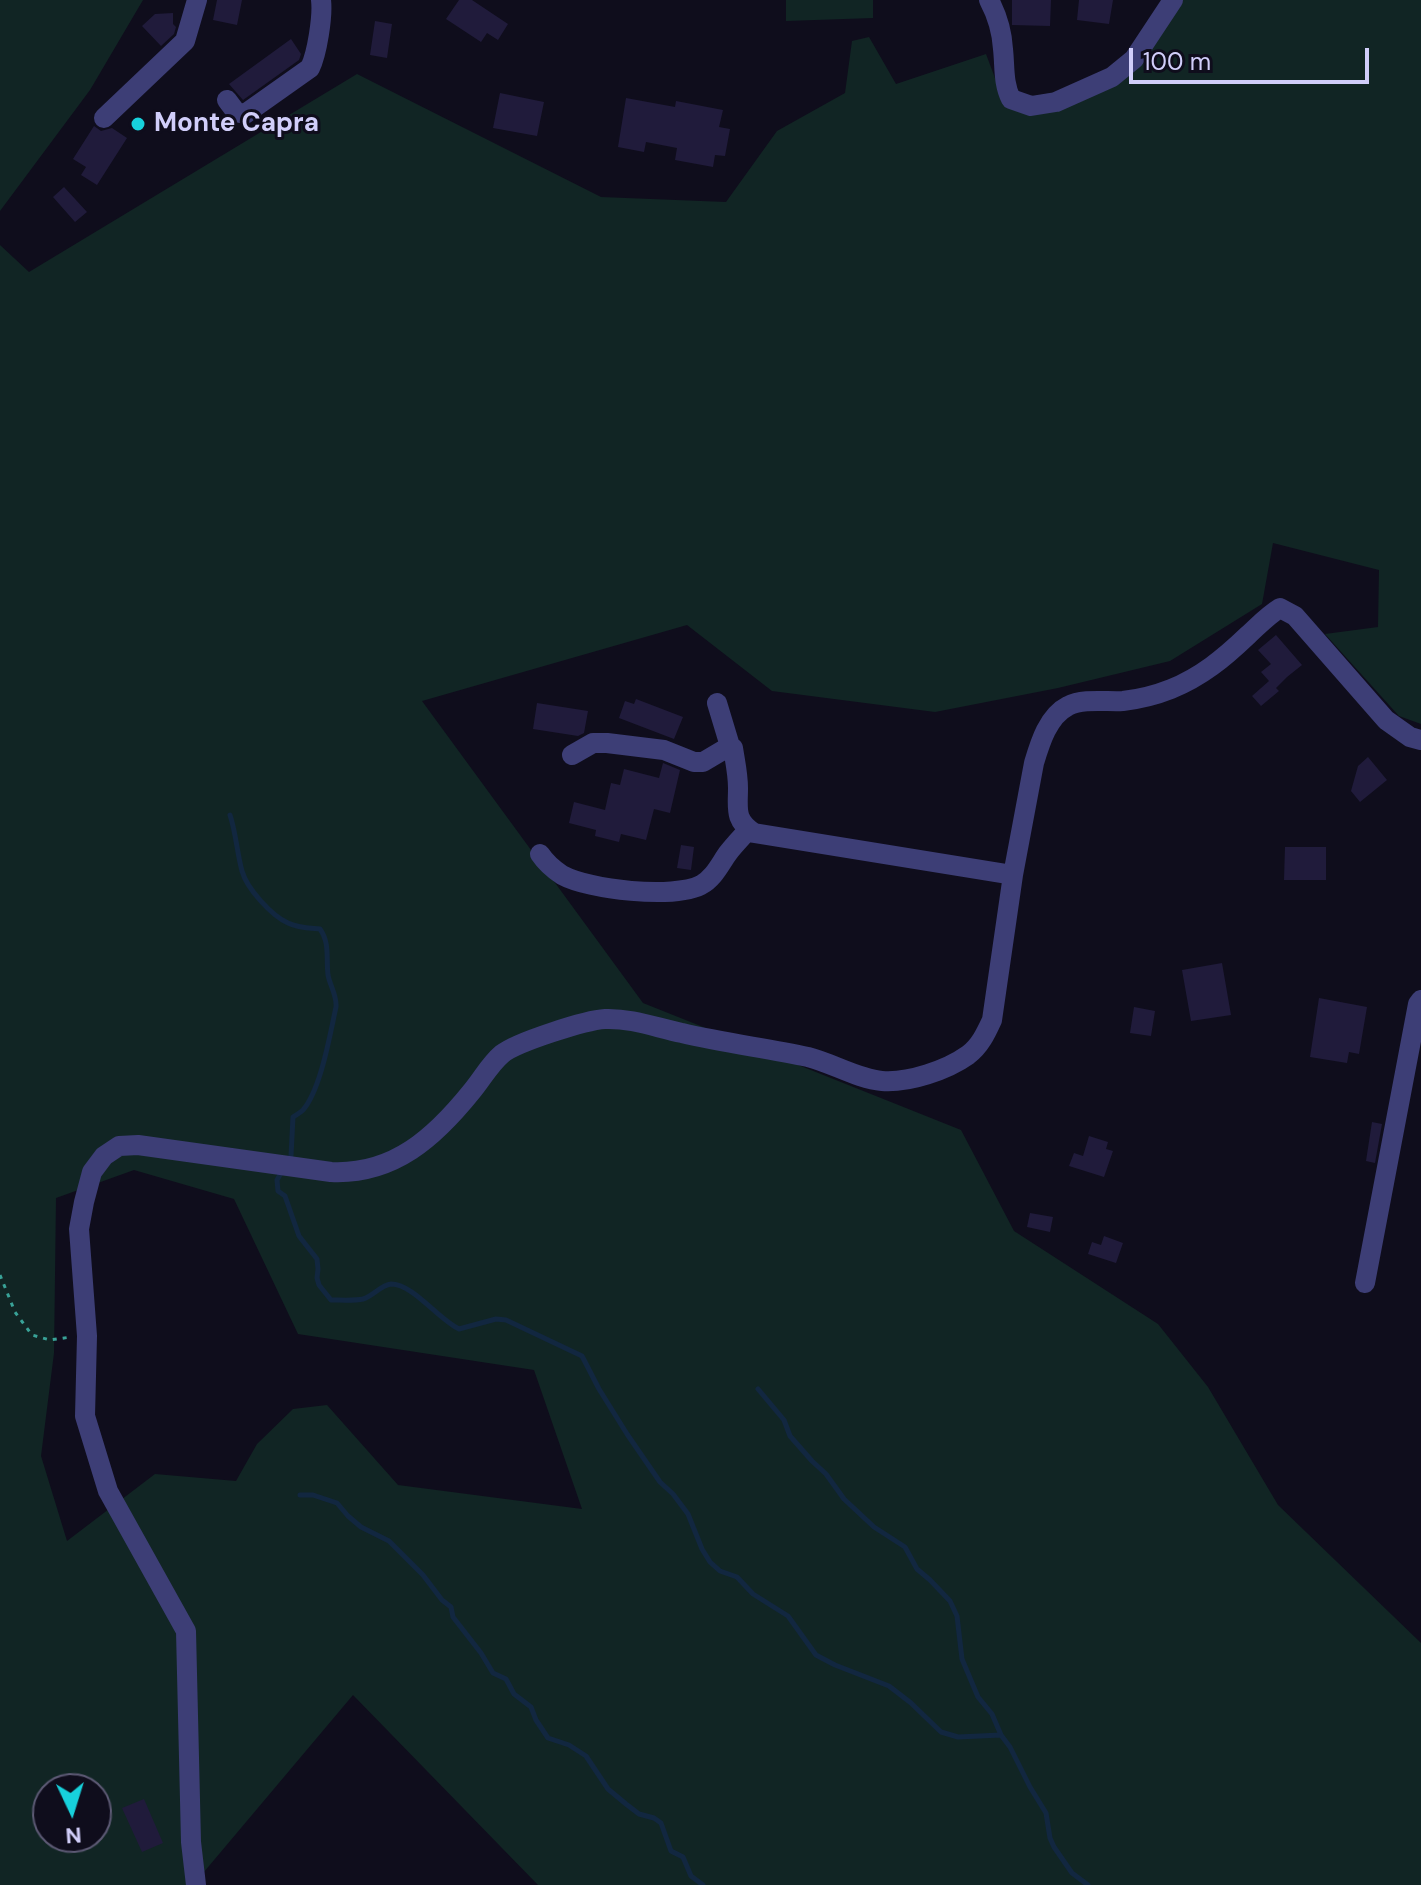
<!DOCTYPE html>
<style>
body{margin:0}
#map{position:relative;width:1421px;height:1885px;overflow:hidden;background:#0f0d1c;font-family:"DM Sans",sans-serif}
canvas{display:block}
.north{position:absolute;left:32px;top:1773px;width:80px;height:80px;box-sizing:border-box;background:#0f0d1c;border:2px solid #5d5a75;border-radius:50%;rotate:176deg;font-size:22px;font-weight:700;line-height:32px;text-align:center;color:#d1cefa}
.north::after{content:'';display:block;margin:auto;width:28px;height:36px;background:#17d1dc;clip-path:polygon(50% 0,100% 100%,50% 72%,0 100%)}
.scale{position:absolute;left:1129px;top:48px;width:240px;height:36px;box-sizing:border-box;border:4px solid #d1cefa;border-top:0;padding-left:10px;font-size:24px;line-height:28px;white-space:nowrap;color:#d1cefa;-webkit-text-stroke:6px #0f0d1c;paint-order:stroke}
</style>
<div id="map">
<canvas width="1421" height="1885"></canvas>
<div class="north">N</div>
<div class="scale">100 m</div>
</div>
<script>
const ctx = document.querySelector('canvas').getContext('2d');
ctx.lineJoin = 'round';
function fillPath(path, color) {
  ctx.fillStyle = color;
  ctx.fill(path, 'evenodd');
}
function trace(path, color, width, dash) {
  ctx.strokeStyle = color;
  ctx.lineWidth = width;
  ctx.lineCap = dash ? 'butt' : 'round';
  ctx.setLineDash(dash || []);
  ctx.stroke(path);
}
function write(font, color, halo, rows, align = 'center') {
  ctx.font = font + ' "DM Sans",sans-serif';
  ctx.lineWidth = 6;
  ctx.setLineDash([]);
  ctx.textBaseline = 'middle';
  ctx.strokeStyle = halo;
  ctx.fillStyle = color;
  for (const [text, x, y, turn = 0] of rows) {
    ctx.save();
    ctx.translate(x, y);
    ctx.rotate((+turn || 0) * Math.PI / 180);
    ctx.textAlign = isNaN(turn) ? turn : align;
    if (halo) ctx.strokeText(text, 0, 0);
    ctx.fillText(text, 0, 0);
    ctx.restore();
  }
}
const green = new Path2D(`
 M0,0H143L90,90L0,211Z
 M786,0H873V18L786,21Z
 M1178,0H1421V724L1399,716L1325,634L1378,627L1379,570L1273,543L1262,604L1170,661L1058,688L935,712L772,691L687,625L422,701L643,1003L961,1130L1014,1231L1158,1324L1208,1387L1278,1505L1421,1643V1885H538L353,1695L193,1885H0V245L29,272L357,74L601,197L726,202L777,131L845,93L852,41L869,37L896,84L986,54L1004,102L1123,79ZM134,1170L234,1199L298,1334L534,1370L582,1509L398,1485L327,1405L293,1409L257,1444L236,1481L155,1474L67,1541L41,1456L54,1353L56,1198ZM48,1789H96V1837H48Z`);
const stream = new Path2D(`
 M230,815C236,833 237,853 242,871C247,889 272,916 288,923C298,928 309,928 320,929C330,943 326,958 328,975C330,986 337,995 336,1007C330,1034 321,1089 303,1110C300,1113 296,1115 293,1117L291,1156
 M281,1173L277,1180L278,1191L285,1196L299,1236L317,1259L318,1269L317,1278L319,1285L331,1300C340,1300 355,1301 363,1299C373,1296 381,1285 391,1284C413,1284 438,1319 459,1329L496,1319L506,1320L582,1356L599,1389L627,1434L660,1482L673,1494L688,1514L702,1549L710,1562L720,1571L737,1577L753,1594L788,1616L816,1655L835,1665L889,1686L911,1703L941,1732L958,1737L1001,1735L1010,1747L1030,1787L1046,1813L1050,1838L1054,1847L1072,1873L1088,1885
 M758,1389L784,1420L790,1436L812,1461L826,1474L844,1499L874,1527L905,1547L917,1569L930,1580L950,1601L957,1616L962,1659L978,1697L992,1714L1001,1735
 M300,1495H313L337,1503L348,1516L361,1527L389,1541L423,1575L442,1600L451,1607L453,1617L481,1653L493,1673L506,1679L514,1694L531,1707L536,1720L548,1738L569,1745L586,1756L608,1789L626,1804L639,1814L654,1818L661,1823L671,1851L683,1857L691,1876L703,1885`);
const building = new Path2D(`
 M217,0H242L237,25L213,20Z
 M459,0H472L508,24L498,40L487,33L481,42L446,19Z
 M1012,0H1051L1050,26L1012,25Z
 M1079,0H1113L1109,24L1077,20Z
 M173,13V24L176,27L174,34L161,46L142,26L155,14Z
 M375,21L392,24L387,58L370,55Z
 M291,39L301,54L299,60L243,100L229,84Z
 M500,93L544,102L537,136L493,128Z
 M626,98L675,107L676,101L723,110L719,127L730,129L725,156L715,155L713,167L675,160L677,148L646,142L644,152L618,147Z
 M94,126L101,131L112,128L127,138L97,185L81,175L86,167L73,159Z
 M64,187L87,212L75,222L53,197Z
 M1276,635L1302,665L1287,677L1276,688L1279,691L1261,706L1252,696L1269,681L1261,672L1271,664L1258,650Z
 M636,699L683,717L674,739L619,718L625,701L634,704Z
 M537,703L588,711L584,733L578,736L533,729Z
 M1368,757L1387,780L1360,802L1351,791L1358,766Z
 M663,763L680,770L670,813L654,809L646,840L621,834L619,842L595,836L596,830L569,823L574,802L605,810L611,783L620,785L624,769L659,778Z
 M681,845L694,847L691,870L677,868Z
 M1285,847H1326V880H1284Z
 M1222,963L1231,1015L1191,1021L1182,970Z
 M1319,998L1367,1007L1359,1054L1349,1052L1347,1063L1310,1057Z
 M1134,1007L1155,1011L1151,1036L1130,1033Z
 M1372,1122L1382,1124L1375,1163L1366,1161Z
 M1089,1136L1108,1142L1106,1149L1113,1151L1104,1177L1069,1166L1074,1153L1083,1156Z
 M1030,1213L1053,1217L1050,1232L1027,1227Z
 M1104,1236L1123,1243L1116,1263L1088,1254L1092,1242L1101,1245Z
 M144,1799L163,1843L142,1852L122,1808Z`);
const path = new Path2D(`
 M0,1275L15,1312L32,1335L50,1340L71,1337`);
const minor = new Path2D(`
 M989,0C997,15 1002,32 1003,49C1005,67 1003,83 1011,99L1031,106L1056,102L1112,77L1134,59L1173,0
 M227,100L236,112L245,114L310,68C317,54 323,16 321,0
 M104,118L185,41L197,0
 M717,703L730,746
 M572,755L593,743H607L664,750L694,762H703L730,746L733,748C735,761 738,774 738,788C738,809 734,820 754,833L1013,875
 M540,854C546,863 553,869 562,875C589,890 673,899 701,885C714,878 720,864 728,853C734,845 742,837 748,830
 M1365,1283L1418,1004L1421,1000
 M196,1885L191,1842L186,1631L108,1491L85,1416L87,1336L79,1229L84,1202L92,1172L104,1156L119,1146L138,1145L331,1172C394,1175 435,1137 472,1091C482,1079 490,1064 502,1054C517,1042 586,1020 605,1019C632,1018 657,1028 682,1033C724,1043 766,1048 808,1057C832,1063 858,1079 882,1081C909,1083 947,1070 968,1055C980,1046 986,1033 992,1020L1013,875L1034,763C1040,743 1048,716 1068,706C1083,698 1107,702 1123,701C1140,699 1156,695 1171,689C1201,677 1224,658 1247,636C1258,626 1267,616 1280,608L1295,616L1386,720L1410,737L1421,740`);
const markers = [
 [138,124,8,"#17d1dc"]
];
const poiNames = [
 ["Monte Capra",154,124]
];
fillPath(green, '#112524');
trace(stream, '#122740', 5);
fillPath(building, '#201b3b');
trace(path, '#39a297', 3, [4, 6]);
trace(minor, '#3d3e76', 20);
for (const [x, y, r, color] of markers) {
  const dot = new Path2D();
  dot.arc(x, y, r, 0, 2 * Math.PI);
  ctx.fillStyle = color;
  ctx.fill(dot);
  trace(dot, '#0f0d1c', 3);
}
write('bold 26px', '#d1cefa', '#0f0d1c', poiNames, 'left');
</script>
